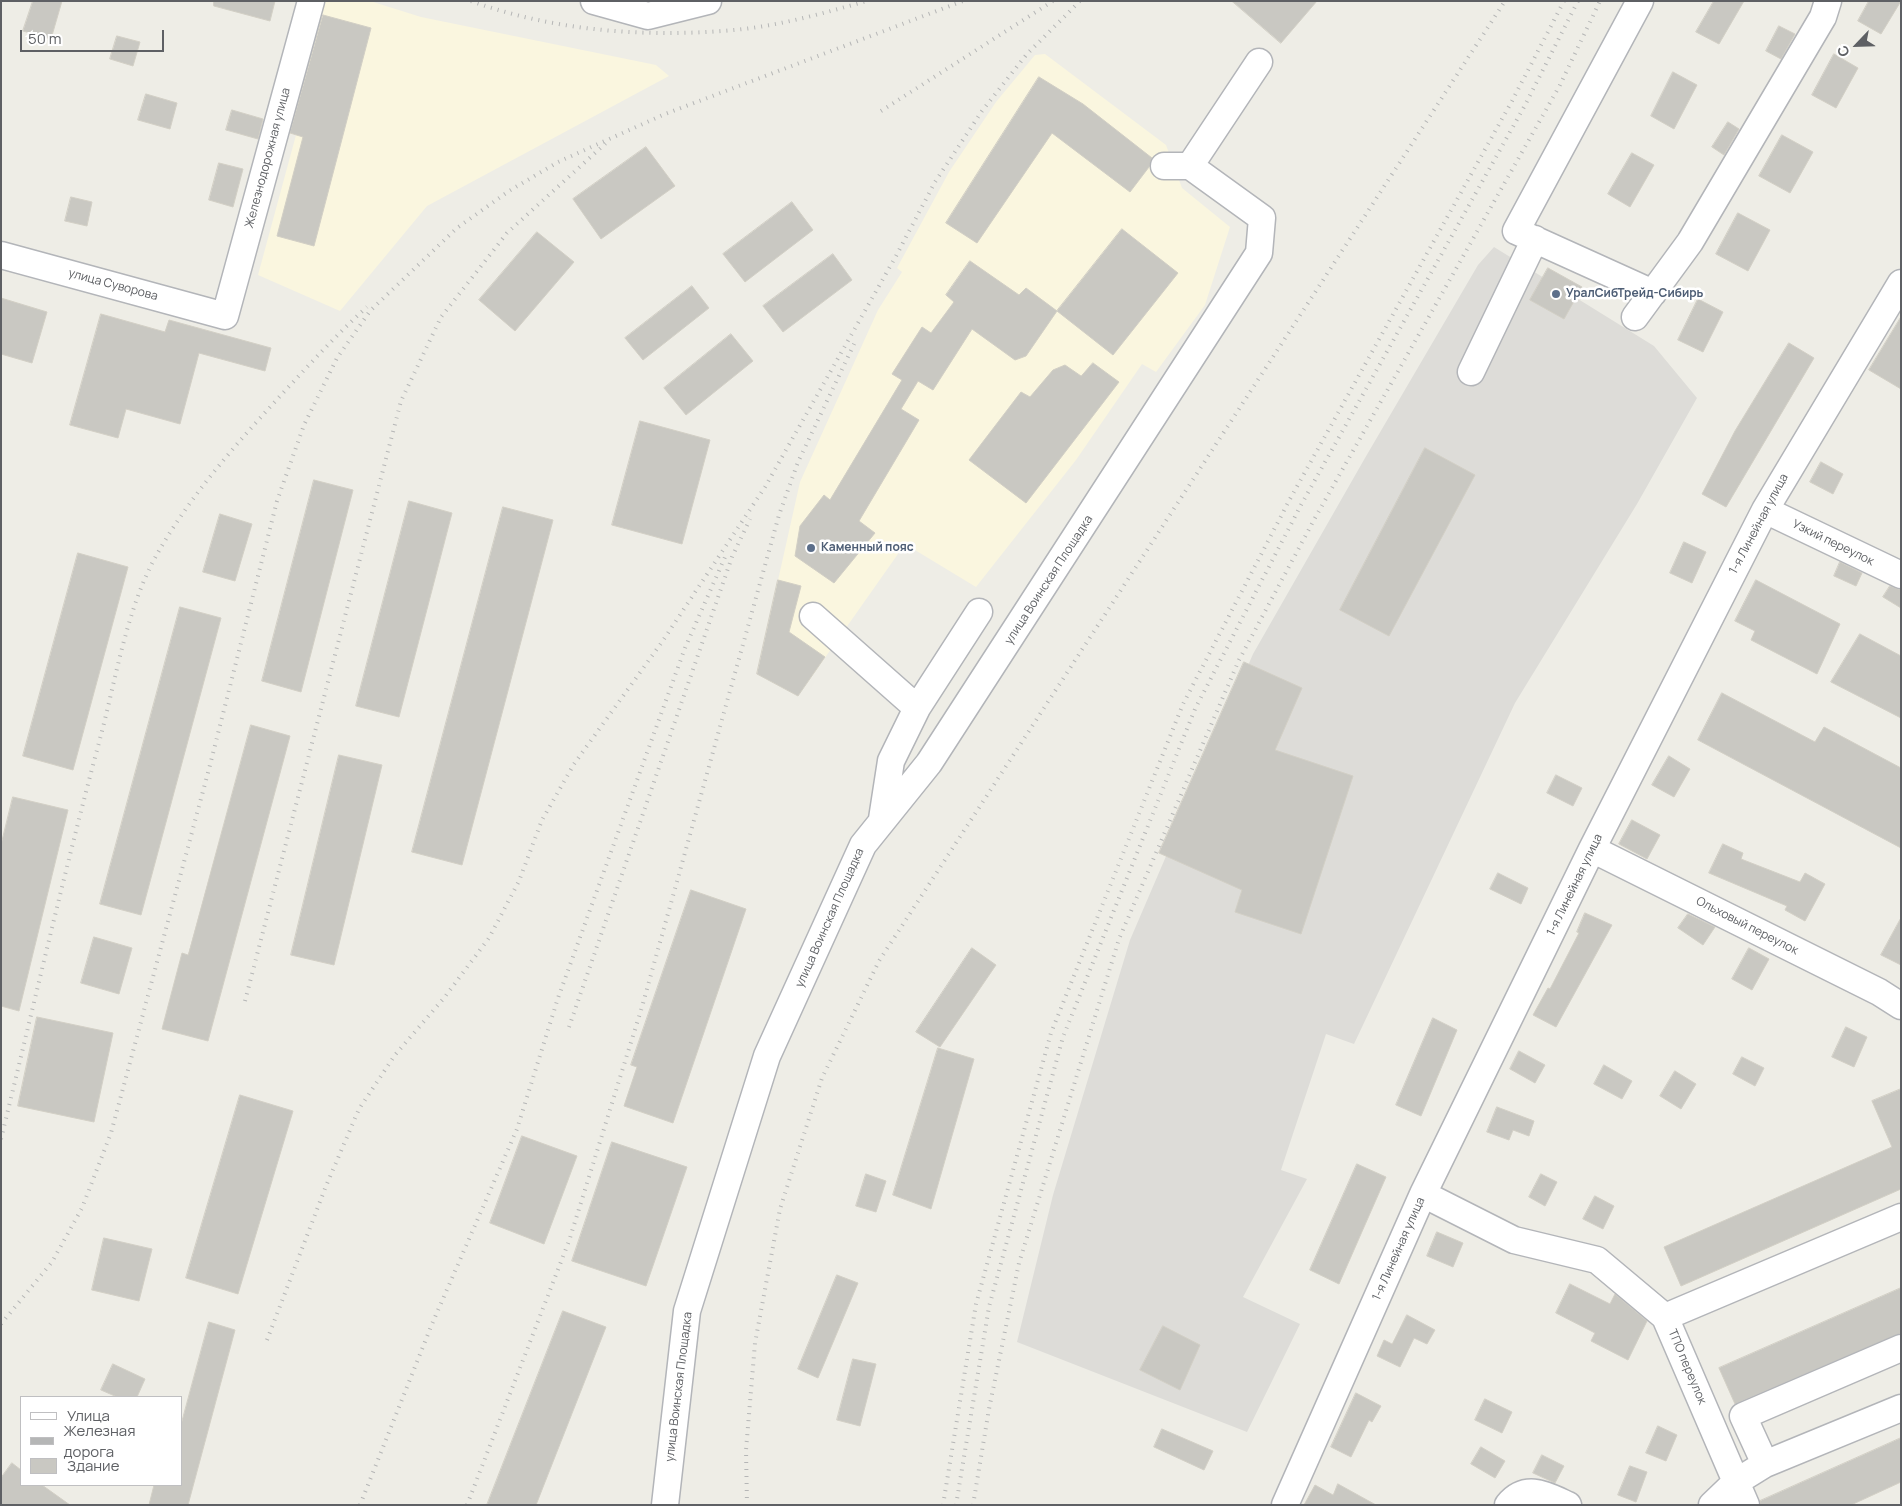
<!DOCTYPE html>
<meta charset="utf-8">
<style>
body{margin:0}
#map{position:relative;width:1902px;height:1506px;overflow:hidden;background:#eeede6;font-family:Manrope,sans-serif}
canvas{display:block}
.frame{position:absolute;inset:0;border:2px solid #5e6064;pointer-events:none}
.legend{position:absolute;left:20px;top:1396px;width:162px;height:90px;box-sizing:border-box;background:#fff;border:1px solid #bfbfc1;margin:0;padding:6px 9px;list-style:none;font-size:15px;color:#5e6064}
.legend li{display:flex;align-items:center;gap:10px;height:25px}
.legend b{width:25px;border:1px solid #bfbfc1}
.north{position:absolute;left:1832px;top:20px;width:50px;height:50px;-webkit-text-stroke:4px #fff;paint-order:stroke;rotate:246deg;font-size:14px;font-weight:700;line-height:20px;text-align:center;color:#5e6064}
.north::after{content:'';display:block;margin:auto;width:18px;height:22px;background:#5e6064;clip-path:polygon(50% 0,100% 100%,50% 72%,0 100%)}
.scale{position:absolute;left:20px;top:30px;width:144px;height:22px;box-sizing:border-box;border:2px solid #5e6064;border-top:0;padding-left:6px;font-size:15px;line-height:18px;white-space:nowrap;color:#5e6064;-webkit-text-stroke:4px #fff;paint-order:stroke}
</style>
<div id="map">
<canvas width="1902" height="1506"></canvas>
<div class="frame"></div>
<ul class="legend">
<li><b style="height:6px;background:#fff"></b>Улица</li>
<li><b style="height:6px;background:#b5b6b6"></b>Железная дорога</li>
<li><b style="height:14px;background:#c9c8c2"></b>Здание</li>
</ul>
<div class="north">С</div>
<div class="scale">50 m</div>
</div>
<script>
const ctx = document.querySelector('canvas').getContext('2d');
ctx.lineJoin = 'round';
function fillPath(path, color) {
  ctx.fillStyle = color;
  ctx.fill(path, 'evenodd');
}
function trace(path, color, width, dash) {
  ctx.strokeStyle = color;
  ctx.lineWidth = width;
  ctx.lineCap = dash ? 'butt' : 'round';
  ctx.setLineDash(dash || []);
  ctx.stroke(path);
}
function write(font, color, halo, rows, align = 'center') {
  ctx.font = font + ' Manrope,sans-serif';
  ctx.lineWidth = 5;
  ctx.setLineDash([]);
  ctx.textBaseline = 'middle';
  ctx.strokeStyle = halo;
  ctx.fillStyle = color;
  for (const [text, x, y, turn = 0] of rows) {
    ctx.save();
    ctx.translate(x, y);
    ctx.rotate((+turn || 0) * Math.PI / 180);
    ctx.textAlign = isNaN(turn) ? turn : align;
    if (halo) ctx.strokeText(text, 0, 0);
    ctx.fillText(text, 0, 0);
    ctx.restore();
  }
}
const commercial = new Path2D(`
 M322,1H370L421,17L656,65L669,76L427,206L340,311L258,275L296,135L288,133Z
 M1045,54L1166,145L1182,188L1230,227L1205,305L1156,372L1142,364L1076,460L976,587L905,544L798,696L757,674L800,482L878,310L902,272L897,268L949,172L996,102L1035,55Z`);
const industrial = new Path2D(`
 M1494,247L1654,346L1697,398L1637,504L1515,703L1354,1044L1326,1034L1281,1170L1307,1179L1243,1297L1300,1324L1247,1432L1017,1342L1053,1195L1130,940L1253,654L1365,458L1478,265Z`);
const building = new Path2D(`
 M33,1H62L51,39L23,31Z
 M214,1H275L270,21L214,6Z
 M1232,1H1317L1281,43Z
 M1714,1H1744L1719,44L1696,32Z
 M1869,1H1901L1881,34L1858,21Z
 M323,15L371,28L314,246L277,236L303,137L290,133Z
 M1779,26L1795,34L1781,59L1766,51Z
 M117,36L140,42L133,66L110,59Z
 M1834,54L1858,68L1836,108L1812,95Z
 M1673,72L1697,85L1674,129L1651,116Z
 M1039,77L1083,104L1152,158L1149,167L1130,192L1052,133L977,243L946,223Z
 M146,94L177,103L170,129L138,120Z
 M232,110L263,119L258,139L226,130Z
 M1728,122L1739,129L1724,155L1712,147Z
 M1782,135L1813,152L1790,193L1759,176Z
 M646,147L675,186L601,239L573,199Z
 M1632,153L1654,165L1630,207L1608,194Z
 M219,163L243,169L233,207L209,200Z
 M71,197L92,202L87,226L65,221Z
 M792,202L813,230L745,282L723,254Z
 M1738,213L1770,230L1748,271L1716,254Z
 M1122,229L1178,273L1113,355L1057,311Z
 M537,232L574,262L515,331L479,300Z
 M833,254L852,280L783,332L763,306Z
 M970,261L1019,295L1026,288L1057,311L1026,356L1015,360L972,329L933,390L918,381L901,409L919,420L859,521L875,533L834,583L795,556L800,526L824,495L830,500L902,380L892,374L922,327L931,333L954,302L946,295Z
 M1548,268L1582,287L1564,319L1530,300Z
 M692,286L709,308L643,360L625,338Z
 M1,298L47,312L32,363L1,354Z
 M1698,299L1723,312L1703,352L1678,340Z
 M101,314L165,332L169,320L271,348L265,371L199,353L180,424L126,409L118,438L70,425Z
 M1901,317V389L1869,370Z
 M731,334L753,361L686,415L664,388Z
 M1789,343L1814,358L1726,507L1702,494L1735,431Z
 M1093,363L1119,382L1026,503L969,460L1021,392L1030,397L1053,370L1065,365L1081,376Z
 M640,421L710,440L682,544L612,525Z
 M1425,448L1475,475L1389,636L1340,610Z
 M1821,462L1843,474L1833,494L1810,482Z
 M314,480L353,490L301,692L262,681Z
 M409,501L452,513L399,717L356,706Z
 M503,507L553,520L462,865L412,852Z
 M220,514L252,524L235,581L203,572Z
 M1684,542L1706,552L1692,583L1670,573Z
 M78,553L128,567L73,770L23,756Z
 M1840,562L1862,573L1856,586L1834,576Z
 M778,580L801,586L789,632L825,657L798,696L757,674Z
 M1756,580L1840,624L1817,674L1751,640L1755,631L1735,621Z
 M1890,586L1901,590V608L1883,597Z
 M180,607L221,618L141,915L100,904Z
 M1860,634L1901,656V718L1831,682Z
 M1244,662L1302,688L1275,750L1353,776L1301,934L1235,912L1242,890L1159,853Z
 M1722,693L1815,742L1824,727L1901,768V848L1698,740Z
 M251,725L290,736L208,1041L162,1029L182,953L188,955Z
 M339,755L382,765L334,965L291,955Z
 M1669,756L1690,769L1674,797L1652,785Z
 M1556,775L1582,788L1573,806L1547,793Z
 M13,797L68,810L19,1011L1,1006V845Z
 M1632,820L1660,835L1647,859L1619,844Z
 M1723,844L1743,853L1741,859L1800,882L1805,873L1825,884L1805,921L1785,910L1787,906L1709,873Z
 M1498,873L1528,888L1521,904L1490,889Z
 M691,890L746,909L673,1123L624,1106L637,1067L631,1065Z
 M1585,913L1612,925L1556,1027L1533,1015L1548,988L1550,989L1579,933L1577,932Z
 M1688,914L1715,927L1703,945L1678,928Z
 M1901,918V965L1881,955Z
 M94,937L132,948L119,994L81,983Z
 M972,948L996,965L940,1047L916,1032Z
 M1749,948L1769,959L1752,990L1732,979Z
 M37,1017L113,1033L94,1122L18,1106Z
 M1433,1018L1457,1030L1421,1116L1396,1105Z
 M1846,1027L1867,1037L1854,1067L1832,1057Z
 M938,1048L974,1059L931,1209L893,1195Z
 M1519,1051L1545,1065L1535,1083L1510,1069Z
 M1742,1057L1764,1068L1755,1086L1733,1074Z
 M1604,1065L1632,1081L1622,1099L1594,1084Z
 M1675,1071L1696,1084L1681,1109L1660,1096Z
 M1901,1089V1189L1681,1286L1664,1247L1892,1147L1872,1101Z
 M240,1095L293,1111L238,1294L186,1278Z
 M1497,1107L1534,1121L1529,1136L1513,1130L1509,1140L1487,1132Z
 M522,1136L577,1156L544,1244L490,1223Z
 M612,1142L687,1167L646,1286L572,1261Z
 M1357,1164L1386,1177L1339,1284L1310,1270Z
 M866,1174L886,1181L876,1212L856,1206Z
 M1541,1174L1557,1182L1545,1206L1529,1197Z
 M1595,1196L1614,1206L1603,1229L1583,1219Z
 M1437,1232L1463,1243L1453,1267L1427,1256Z
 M104,1238L152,1249L139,1301L92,1290Z
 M837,1275L858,1283L818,1378L798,1369Z
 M1570,1284L1610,1304L1615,1294L1647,1321L1628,1360L1591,1341L1595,1333L1556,1313Z
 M1901,1288V1333L1735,1404L1719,1368Z
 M563,1311L606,1327L536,1505H487Z
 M1407,1315L1435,1330L1427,1344L1414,1338L1400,1367L1377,1356L1384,1340L1392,1344Z
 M209,1322L235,1330L188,1505H149L154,1485H181V1425Z
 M1163,1326L1200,1345L1180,1390L1140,1370Z
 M853,1359L876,1364L860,1426L837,1420Z
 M113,1364L145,1379L137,1397H117L101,1390Z
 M1356,1393L1381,1406L1372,1422L1369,1420L1351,1457L1331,1447Z
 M1485,1399L1512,1412L1502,1433L1475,1420Z
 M1658,1426L1677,1435L1666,1461L1646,1453Z
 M1162,1429L1213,1451L1204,1470L1154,1447Z
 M1901,1438V1482L1851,1505H1761L1760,1501Z
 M1481,1447L1505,1461L1495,1478L1471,1464Z
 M1542,1455L1564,1466L1555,1483L1533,1473Z
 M12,1463L21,1470V1485H42L70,1505H1V1478Z
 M1630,1466L1647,1472L1636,1502L1618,1495Z
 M1338,1484L1376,1505H1304L1315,1485L1333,1495Z`);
const minor = new Path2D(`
 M594,1L648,16L708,1
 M1640,1L1516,231L1653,293
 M1190,166L1259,62
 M1,255L225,316L311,1
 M1635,317L1690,242L1823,17L1828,1
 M1471,372L1535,239
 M1765,510L1901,575
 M813,616L917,708
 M882,819L891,761L917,708L979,612
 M1592,849L1879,992L1901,1006
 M1423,1194L1514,1240L1597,1260L1665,1317L1746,1505
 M1665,1317L1901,1217
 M1765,1464L1743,1416L1901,1348
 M665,1505L687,1311L767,1056L863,845L929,763L1259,253L1262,218L1190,166H1164
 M1285,1505L1423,1194L1592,849L1765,510L1901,283
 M1508,1505C1526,1483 1546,1495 1568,1505
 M1712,1505L1736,1482L1765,1464L1901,1408`);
const rail = new Path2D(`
 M471,1C554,31 646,38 734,30C779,26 824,13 867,1
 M881,111L1053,1
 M245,1001L401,401L441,317L507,233L606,143
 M569,1027L732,557L750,519
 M1,1139C34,1004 65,869 101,735C116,678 127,608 156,556C189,497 236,444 282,394C310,364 337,334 367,307
 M1,1324L52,1262L82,1208L111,1133L209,769L277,501L304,425L337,358L370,311L457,228L509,191L558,162L665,114L963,1
 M267,1340L326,1186L359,1109L395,1055L444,998L489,938L519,881L542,820L574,764L662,642L765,487L896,256L935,182L982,111L1027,54L1080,1
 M360,1505L432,1324L517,1129L558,998L685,648L725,557
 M467,1505L569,1241L642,1007L779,515L798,462L855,342
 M747,1505L746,1450L755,1343L780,1209L822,1078L879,961L1505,1
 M943,1505L976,1304L1051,1033L1183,704L1290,499L1512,101L1564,1
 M956,1505L989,1307L1063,1037L1195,709L1301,505L1524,107L1578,1
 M973,1505L989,1409L1019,1263L1119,939L1239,660L1315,518L1560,85L1600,1`);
const markers = [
 [1556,294,5,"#5c6f8a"],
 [811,548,5,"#5c6f8a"]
];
const streetNames = [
 ["Железнодорожная улица",268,158,-75],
 ["улица Суворова",113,285,15],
 ["1-я Линейная улица",1759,524,-62],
 ["Узкий переулок",1833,543,26],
 ["улица Воинская Площадка",1049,580,-57],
 ["1-я Линейная улица",1575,885,-64],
 ["улица Воинская Площадка",830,918,-66],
 ["Ольховый переулок",1747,926,27],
 ["1-я Линейная улица",1399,1249,-66],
 ["ТПО переулок",1687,1367,67],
 ["улица Воинская Площадка",679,1387,-83]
];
const serviceNames = [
 ["УралСибТрейд-Сибирь",1566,294],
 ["Каменный пояс",821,548]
];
fillPath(commercial, '#faf6df');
fillPath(industrial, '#dddcd8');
fillPath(building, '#c9c8c2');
trace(building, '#d2cfc5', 1);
trace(minor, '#b3b5b9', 29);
trace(minor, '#fff', 26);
trace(rail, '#b5b6b6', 4, [1, 6]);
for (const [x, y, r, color] of markers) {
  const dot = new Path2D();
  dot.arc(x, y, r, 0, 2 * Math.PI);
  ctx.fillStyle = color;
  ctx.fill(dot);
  trace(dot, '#fff', 2);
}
write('12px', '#5e6064', '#fff', streetNames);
write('bold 12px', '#4e5e75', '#fff', serviceNames, 'left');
</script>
